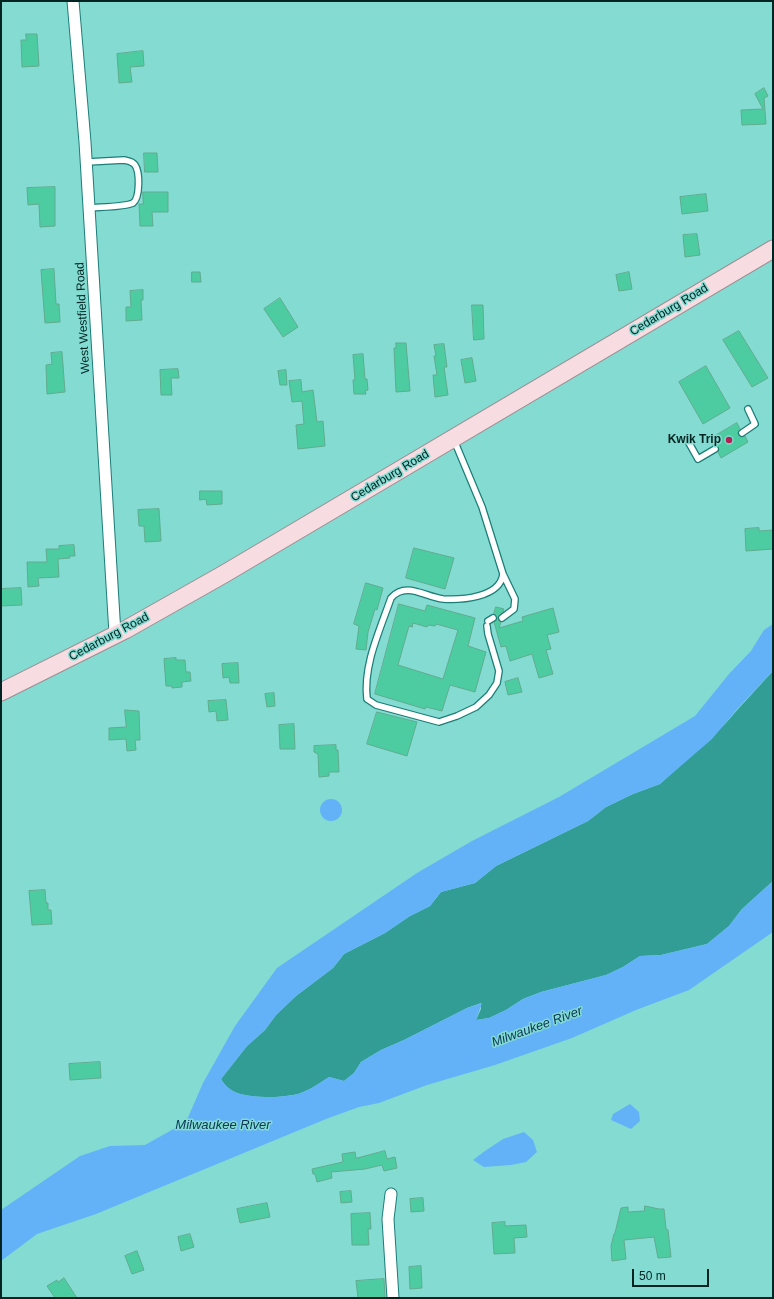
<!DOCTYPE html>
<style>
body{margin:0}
#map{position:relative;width:774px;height:1299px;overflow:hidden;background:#83dbd2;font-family:Helvetica,sans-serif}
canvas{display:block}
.frame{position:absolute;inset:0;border:2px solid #002421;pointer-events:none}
.scale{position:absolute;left:632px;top:1269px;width:77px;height:18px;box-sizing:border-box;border:2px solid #002421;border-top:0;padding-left:5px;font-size:12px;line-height:14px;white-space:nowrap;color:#002421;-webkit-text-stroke:3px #83dbd2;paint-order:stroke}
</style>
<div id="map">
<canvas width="774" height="1299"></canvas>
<div class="frame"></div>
<div class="scale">50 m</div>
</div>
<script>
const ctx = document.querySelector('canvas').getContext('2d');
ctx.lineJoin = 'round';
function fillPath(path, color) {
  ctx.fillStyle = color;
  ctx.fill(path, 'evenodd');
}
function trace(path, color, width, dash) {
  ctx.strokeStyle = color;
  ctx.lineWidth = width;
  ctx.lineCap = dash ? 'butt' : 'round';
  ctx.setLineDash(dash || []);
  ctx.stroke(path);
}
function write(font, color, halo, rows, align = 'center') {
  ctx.font = font + ' Helvetica,sans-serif';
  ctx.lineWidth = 3;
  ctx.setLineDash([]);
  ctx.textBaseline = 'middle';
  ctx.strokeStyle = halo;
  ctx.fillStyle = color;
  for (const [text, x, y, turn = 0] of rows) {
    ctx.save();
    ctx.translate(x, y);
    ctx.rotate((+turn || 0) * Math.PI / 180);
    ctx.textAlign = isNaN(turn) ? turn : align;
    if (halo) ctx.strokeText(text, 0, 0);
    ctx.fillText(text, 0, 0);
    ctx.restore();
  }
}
const forest = new Path2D(`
 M773,671V881L742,909L729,926L707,944L661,955L640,956L623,967L606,975L541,992L523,999L506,1010L489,1018L476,1020L481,1009V1003L467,1008L404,1040L381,1050L361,1062L354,1073L344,1081L329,1077C318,1084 306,1093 293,1095C278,1098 251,1098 237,1093C230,1090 225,1086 221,1079L247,1046L265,1030L276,1015L296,996L333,968L344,954L385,933L410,916L430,906L441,892L475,883L496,866L588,821L606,807L633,794L660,784L725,724L740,707Z`);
const water = new Path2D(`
 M773,624V671L740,706L712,739L660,784L633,794L606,807L588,821L496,866L475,883L441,892L430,906L410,916L385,933L344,954L333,968L296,996L276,1015L265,1030L247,1046L221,1079C225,1086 230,1090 237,1093C251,1098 278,1098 293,1095C306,1093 318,1084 329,1077L344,1081L354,1073L361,1062L381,1050L404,1040L467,1008L482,1003L476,1020L489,1018L506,1010L523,999L541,992L606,975L623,967L640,956L661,955L707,944L729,926L742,909L773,881V932L689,990L636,1010L572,1038L495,1065L427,1085L379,1103L359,1107L326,1119L96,1214L37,1234L1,1261V1210L80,1156L110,1146L145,1145L186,1122L203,1083L235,1026L277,968L417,873L472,841L559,797L695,716L729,674L751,651L764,630Z
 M320 810a11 11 0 1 1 22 0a11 11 0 1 1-22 0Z
 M630,1104L639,1112L640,1121L631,1129L611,1120L613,1114Z
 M524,1132L533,1140L537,1152L526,1162L511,1165L484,1167L473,1160L485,1151L503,1139Z`);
const building = new Path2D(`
 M26,34H37L39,66L22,67L21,40H26Z
 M143,51L144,66L130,67L132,82L119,83L117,54Z
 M764,88L768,96L764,98L766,124L742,125L741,110L763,109L755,94Z
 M144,153H157L158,172H145Z
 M55,187V226L40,227L39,204L28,205L27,188Z
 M143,192H168V212H152L153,226H140L139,204H143Z
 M706,194L708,211L682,214L680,197Z
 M697,234L700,255L685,257L683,235Z
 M54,269L56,304H59L60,322L45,323L41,270Z
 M192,272H200L201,282H192Z
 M629,272L632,289L619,291L616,275Z
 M143,290V300H141L142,320L126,321V307H131L130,291Z
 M280,298L298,327L283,337L264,309Z
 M472,305H483L484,339L474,340Z
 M739,331L768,378L752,387L723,340Z
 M396,343H406L410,391L396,392L394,348H396Z
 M444,344L447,367H444L448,395L435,397L433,375H437L434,356H436L434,345Z
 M62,352L65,392L47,394L46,365L52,364L51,353Z
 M363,354L365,379H367L368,390L365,391L366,394H354L353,380H355L353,355Z
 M472,358L476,381L465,383L461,360Z
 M706,366L730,408L703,424L679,382Z
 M178,369L179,378H171L172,395H161L160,370Z
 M286,370L287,385H280L278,371Z
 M301,380L302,392L313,390L317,422L323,421L325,446L298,449L296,425L304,424L302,401L292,402L289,381Z
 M737,423L740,429L738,432V435L741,437L745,436L748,442L721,458L718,452L719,449L718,447L713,445L710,439Z
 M200,491H222V504L207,505L206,499L200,500Z
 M159,509L161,541L145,542L144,526H139L138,510Z
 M759,528V531L773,530V549L746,551L745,529Z
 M74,545L75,556H69L70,558L58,559L59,577L38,578L39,586L28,587L27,562H47L46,549H59V546Z
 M414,548L454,558L445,589L406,578Z
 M366,583L383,588L377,610L375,609L368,632L366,650L356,649L359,626L354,624Z
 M21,588L22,605L1,606V589Z
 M399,604L425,611L427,605L475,618L468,646L486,652L475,692L450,685L442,711L426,707L425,709L375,694ZM413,623L427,627L428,625L435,626L436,624L458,630L443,679L398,665L409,626L412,627Z
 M496,607L504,609L503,612L498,617V620L501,622L499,628L523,621L522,617L553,608L559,632L547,635L551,649L546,650L553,674L539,678L532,654L510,661L506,646L501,647L494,622L497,618L494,614Z
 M176,658V660H185L186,672H190L191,681L182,682V687L172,688V686H166L164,659Z
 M238,663L239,683H230L229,677L223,678L222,664Z
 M518,678L522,692L508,695L505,682Z
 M274,693L275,706L267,707L265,694Z
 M226,700L228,720L217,721L216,711L209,712L208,701Z
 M125,710L139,711L140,740H135L136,750L127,751L126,739L109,740V728L126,727Z
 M377,712L417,722L407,756L367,744Z
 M294,724L295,749H280L279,725Z
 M336,745V750H338L339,772H329V776L319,777L318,754L314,752V746Z
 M45,890L46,903H48V910H51L52,924L32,925L29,891Z
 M100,1062L101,1078L70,1080L69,1064Z
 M385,1151L387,1159L395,1157L397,1168L384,1171L382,1165L365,1169L331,1172L332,1178L317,1182L315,1174H313L312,1169L343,1162L342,1154L355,1152L356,1158Z
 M351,1191L352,1202L341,1203L340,1192Z
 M423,1198L424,1211L411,1212L410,1199Z
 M267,1203L270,1217L240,1223L237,1209Z
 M645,1206L659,1209H664L666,1229L668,1230L671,1257L658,1258L654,1237L624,1240L626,1259L612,1261L611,1246L614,1234L615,1233L621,1208L628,1207V1212L644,1211Z
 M370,1213L371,1229H368L369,1245H352L351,1214Z
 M505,1222V1226L526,1225L527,1237L514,1238L515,1253L494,1254L492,1223Z
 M190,1234L194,1247L181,1251L178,1237Z
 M137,1251L144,1270L132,1274L125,1256Z
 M421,1266L422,1288L410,1289L409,1267Z
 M64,1278L77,1298H55L47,1286L57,1280L58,1282Z
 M384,1279L385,1298H358L356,1281Z`);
const service = new Path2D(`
 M87,162L124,160C128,161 132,161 135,165C140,172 140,198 133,203C125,207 99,207 89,208
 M742,433L755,424L748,409
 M454,440L482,507L503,574
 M689,443L698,459L715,449
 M488,621L493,618
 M487,626L488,634L499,671L497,683L489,695L476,707L457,716L439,722L376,705L367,699C363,665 380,630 391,598C406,581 425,597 443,599C461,600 500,598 503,574L515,599L514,609L502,618`);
const minor = new Path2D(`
 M73,1L85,142L115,634
 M391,1194L388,1219L393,1298`);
const primary = new Path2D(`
 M1,692L125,630L224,574L773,249`);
const markers = [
 [729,440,4,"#b12051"]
];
const streetNames = [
 ["Cedarburg Road",669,310,-31],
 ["West Westfield Road",83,318,-93],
 ["Cedarburg Road",390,476,-31],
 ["Cedarburg Road",109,637,-28]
];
const poiNames = [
 ["Kwik Trip",721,440]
];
const waterNames = [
 ["Milwaukee River",537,1027,-20],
 ["Milwaukee River",223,1125]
];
fillPath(forest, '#329d95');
fillPath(water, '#63b2f8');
fillPath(building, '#4dcca2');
trace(building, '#60ab8f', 1);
trace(service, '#1c7e77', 8);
trace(minor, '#1c7e77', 13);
trace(primary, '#9d8e91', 19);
trace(service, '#fff', 5.5);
trace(minor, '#fff', 11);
trace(primary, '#f7dde2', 17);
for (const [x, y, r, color] of markers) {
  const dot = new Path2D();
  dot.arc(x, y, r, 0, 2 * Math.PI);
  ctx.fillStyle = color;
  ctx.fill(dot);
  trace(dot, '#83dbd2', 1.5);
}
write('12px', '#002421', '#83dbd2', streetNames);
write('bold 12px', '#002421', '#83dbd2', poiNames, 'right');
write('italic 13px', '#0a3557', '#83dbd2', waterNames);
</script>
